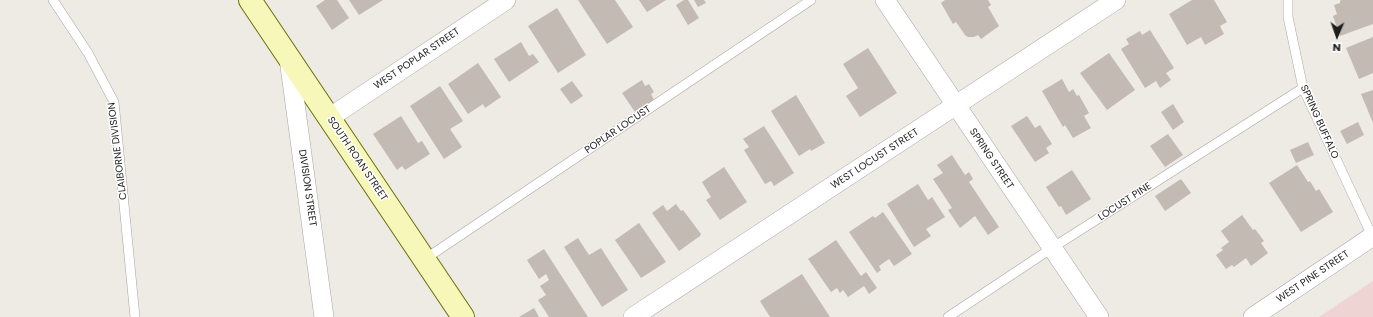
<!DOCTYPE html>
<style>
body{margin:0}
#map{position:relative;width:1373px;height:317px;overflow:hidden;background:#eeeae4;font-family:Poppins,sans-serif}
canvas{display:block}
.north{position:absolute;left:1317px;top:16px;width:40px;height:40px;-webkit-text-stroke:3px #fff;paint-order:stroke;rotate:182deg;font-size:11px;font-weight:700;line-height:16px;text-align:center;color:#1e1e1e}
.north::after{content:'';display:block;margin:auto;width:14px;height:18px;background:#1e1e1e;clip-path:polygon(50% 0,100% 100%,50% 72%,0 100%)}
</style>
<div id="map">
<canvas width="1373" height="317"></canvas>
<div class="north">N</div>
</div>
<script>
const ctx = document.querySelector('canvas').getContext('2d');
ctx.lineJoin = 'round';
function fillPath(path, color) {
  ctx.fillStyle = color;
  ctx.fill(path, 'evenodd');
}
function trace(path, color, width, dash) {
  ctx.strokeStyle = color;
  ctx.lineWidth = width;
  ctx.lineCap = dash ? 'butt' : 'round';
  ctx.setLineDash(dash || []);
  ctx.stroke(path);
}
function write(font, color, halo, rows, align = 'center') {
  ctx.font = font + ' Poppins,sans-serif';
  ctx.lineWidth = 3;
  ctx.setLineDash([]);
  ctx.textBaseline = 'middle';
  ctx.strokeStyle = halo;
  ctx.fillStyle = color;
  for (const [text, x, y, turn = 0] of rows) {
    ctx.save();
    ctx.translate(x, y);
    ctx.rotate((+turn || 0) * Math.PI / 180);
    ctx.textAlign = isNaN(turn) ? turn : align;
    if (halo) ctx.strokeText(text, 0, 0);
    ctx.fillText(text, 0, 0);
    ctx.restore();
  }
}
const commercial = new Path2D(`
 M1373,281V317H1319Z`);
const building = new Path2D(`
 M325,0H337L349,18L332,30L316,6Z
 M349,0H383L359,15Z
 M578,0H615L633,27L607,44Z
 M639,0H666L647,12Z
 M684,0H688L699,18L688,25L676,5Z
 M694,0H704L706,3L698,7Z
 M945,0H988L991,5L988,7L999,26L981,39L978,35L974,37H968L965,35L956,22L953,24L941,3Z
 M1192,0H1214L1227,22L1220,26L1224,34L1205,45L1201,37L1187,45L1169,14Z
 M1341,0H1373V24L1340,36L1333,16L1337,14L1334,5L1340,3V1Z
 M557,8L586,55L558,73L528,26Z
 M1150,30L1174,68L1166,73L1171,80L1160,88L1156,81L1145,88L1121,49L1129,44L1126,39L1140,31L1142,35Z
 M1373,37V73L1359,79L1346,48Z
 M521,42L529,56L533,54L539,62L509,82L494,59Z
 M868,48L897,93L860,117L846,96L858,88L843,64Z
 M1109,53L1135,90L1107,110L1080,73Z
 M478,63L501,97L485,108L483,104L468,114L448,84Z
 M1062,79L1069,92L1073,89L1077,96L1079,95L1089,113L1084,116L1091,128L1073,138L1065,125L1063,127L1042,91Z
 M642,80L645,86L649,84L654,92L651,94L654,100L635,112L622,93Z
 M572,81L583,96L571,104L560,89Z
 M440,86L463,121L450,129L462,147L444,159L410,106Z
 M1373,90V123L1361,94Z
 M796,95L825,143L811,151L810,149L799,156L771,111Z
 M1173,104L1184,122L1173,130L1161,112Z
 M401,116L418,143L422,141L430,154L405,170L402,166L397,170L373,134Z
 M1027,116L1035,128L1040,125L1052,144L1046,148L1049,153L1035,162L1011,126Z
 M1358,122L1364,135L1347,144L1340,131Z
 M764,126L794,173L774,186L771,181L765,184L744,150L749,147L743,139Z
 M1168,134L1183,155L1165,167L1150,146Z
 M1308,142L1314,155L1296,163L1290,150Z
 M952,155L965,175L969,172L973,179L969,182L999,227L988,235L975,216L960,228L948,210L952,208L933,179L943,173L937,165Z
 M1297,165L1308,182L1310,181L1316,191L1319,189L1333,212L1301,232L1269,183Z
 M724,167L747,202L720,220L706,200L711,197L702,182Z
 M1072,170L1091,199L1066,215L1061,206L1059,207L1046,187Z
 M1181,179L1191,193L1165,211L1155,196Z
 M918,184L928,200L932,197L945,217L926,229L931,236L914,247L887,204Z
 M676,204L681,211L683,210L701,234L700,236L679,251L652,213L663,205L667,211Z
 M883,212L912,254L894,266L889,259L879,266L881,270L877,273L849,232L873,216L875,218Z
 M1242,215L1253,230L1255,229L1264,241L1261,243L1268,253L1251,266L1246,258L1234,267L1232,265L1226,269L1216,255L1223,250L1221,248L1229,242L1221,231Z
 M639,223L666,262L641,278L615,240Z
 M578,238L589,255L601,248L628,290L602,307L564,247Z
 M836,240L861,276L866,272L877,288L869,294L864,286L848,297L843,290L840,293L837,288L831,292L808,259Z
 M544,249L588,317H549L538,300L546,295L540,286L549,280L546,274L539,279L527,260Z
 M802,274L830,317H770L760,301Z
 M534,308L539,317H519Z`);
const service = new Path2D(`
 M53,0L88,53L114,102L135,317
 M1288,0V17L1303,88L1373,238
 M425,259L811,0
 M948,317L1052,248L1303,88`);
const minor = new Path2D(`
 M885,0L1099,317
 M289,59L324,317
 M329,118L506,0
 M633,317L1116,0
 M1253,317L1373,236`);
const secondary = new Path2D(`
 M250,0L463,317`);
const streetNames = [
 ["WEST POPLAR STREET",417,59,-34],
 ["SPRING BUFFALO",1319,122,66],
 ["POPLAR LOCUST",618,130,-34],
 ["CLAIBORNE DIVISION",118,151,-97],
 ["SOUTH ROAN STREET",357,159,56],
 ["WEST LOCUST STREET",875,159,-33],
 ["SPRING STREET",991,159,56],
 ["DIVISION STREET",307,188,82],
 ["LOCUST PINE",1125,202,-33],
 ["WEST PINE STREET",1313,277,-34]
];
fillPath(commercial, '#efd4d4');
fillPath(building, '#c3bab4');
trace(service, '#a5a5a5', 10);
trace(minor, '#a5a5a5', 20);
trace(secondary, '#6b7009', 24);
trace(service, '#fff', 9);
trace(minor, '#fff', 19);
trace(secondary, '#f7f7ba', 22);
write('10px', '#1e1e1e', '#fff', streetNames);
</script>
